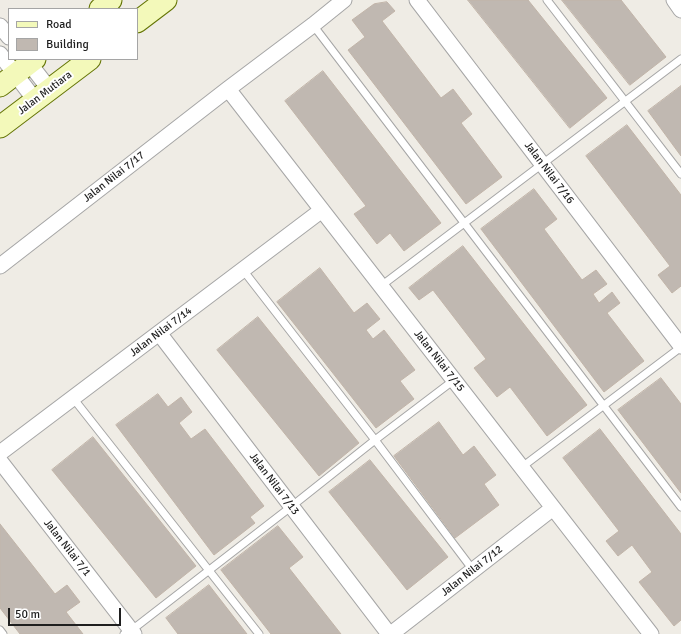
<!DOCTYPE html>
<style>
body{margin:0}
#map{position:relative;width:681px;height:634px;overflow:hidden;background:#efece5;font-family:Signika,sans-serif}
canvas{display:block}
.legend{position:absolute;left:8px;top:8px;width:130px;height:52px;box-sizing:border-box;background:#fff;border:1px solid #a5a5a5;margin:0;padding:5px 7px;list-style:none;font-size:12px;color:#1f1f1f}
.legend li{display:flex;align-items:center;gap:8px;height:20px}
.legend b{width:20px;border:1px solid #a5a5a5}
.scale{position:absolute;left:8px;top:608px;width:113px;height:18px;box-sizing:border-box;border:2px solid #1f1f1f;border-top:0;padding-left:5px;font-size:12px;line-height:14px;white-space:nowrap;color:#1f1f1f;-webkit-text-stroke:3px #fff;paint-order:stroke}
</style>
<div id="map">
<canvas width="681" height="634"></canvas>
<ul class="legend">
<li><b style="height:5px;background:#f3f9ba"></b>Road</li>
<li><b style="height:11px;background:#c0b8b1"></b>Building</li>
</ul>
<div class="scale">50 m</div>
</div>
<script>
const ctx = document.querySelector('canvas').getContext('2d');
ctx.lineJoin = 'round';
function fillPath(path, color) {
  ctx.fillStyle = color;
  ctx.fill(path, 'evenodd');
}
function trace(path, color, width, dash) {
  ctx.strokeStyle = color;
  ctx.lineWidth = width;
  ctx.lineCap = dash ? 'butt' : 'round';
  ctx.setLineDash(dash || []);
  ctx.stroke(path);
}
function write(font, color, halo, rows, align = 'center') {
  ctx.font = font + ' Signika,sans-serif';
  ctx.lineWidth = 4;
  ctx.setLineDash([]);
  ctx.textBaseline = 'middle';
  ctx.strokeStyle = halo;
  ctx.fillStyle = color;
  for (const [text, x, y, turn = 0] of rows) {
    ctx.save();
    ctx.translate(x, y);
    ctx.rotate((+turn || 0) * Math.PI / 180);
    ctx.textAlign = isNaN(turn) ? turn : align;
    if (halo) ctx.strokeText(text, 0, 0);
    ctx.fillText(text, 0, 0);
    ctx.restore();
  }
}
const building = new Path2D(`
 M468,0H528L607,98L570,128Z
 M562,0H621L666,57L630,85Z
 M387,2L395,11L382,21L441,98L453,89L472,114L461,123L502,177L466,204L348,50L365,37L352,20L374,4Z
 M323,71L441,223L404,251L390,233L377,244L354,214L366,206L285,101Z
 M681,86V156L648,111Z
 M627,125L681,195V286L672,293L658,275L670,266L586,156Z
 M534,189L557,219L544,229L582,280L596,270L607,284L593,294L599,303L612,292L620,303L607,313L644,361L604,392L481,229Z
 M463,246L587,405L547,436L510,387L497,397L474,368L486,359L433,290L419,300L409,288Z
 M320,268L354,313L367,303L380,319L366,330L373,339L384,330L415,370L400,381L414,399L376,428L277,302Z
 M258,317L359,443L319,476L217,350Z
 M661,378L681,404V493L618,410Z
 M158,394L168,407L181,397L192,412L179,423L191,439L205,429L264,506L250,517L255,523L214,555L116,425Z
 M439,422L463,455L474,446L496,475L484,484L499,505L455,538L394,456Z
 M600,429L681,534V620L674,626L639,582L652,572L632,545L618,556L606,541L619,531L563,458Z
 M93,437L196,566L156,598L52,470Z
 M370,460L448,557L407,590L329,492Z
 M0,524L55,594L67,585L80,602L66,612L83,634H20L0,608Z
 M278,526L303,557L289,568L341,634H271L221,570Z
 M209,585L247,634H178L166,618Z`);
const service = new Path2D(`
 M547,0L681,174
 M313,25L681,507
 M243,270L375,440L473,570
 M381,286L681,59
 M73,398L259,634
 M522,467L681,347
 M0,630L3,634
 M124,634L131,629L137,626L292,506L375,440L454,380`);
const minor = new Path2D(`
 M417,0L681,346
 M674,0L681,10
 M0,26L9,37
 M0,54L35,100
 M26,59L50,90
 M228,89L651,634
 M0,266L228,89L313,25L344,0
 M159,333L389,634
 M0,453L322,210
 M0,461L134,634
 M391,634L553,508`);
const secondary = new Path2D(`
 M100,9L111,0
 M137,22L166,0
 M0,86L35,59
 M0,127L90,59`);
const streetNames = [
 ["Jalan Mutiara",45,93,-37],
 ["Jalan Nilai 7/16",549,173,53],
 ["Jalan Nilai 7/17",114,177,-38],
 ["Jalan Nilai 7/14",161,332,-37],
 ["Jalan Nilai 7/15",439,361,52],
 ["Jalan Nilai 7/13",274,484,53],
 ["Jalan Nilai 7/1",67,548,52],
 ["Jalan Nilai 7/12",472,571,-38]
];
fillPath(building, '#c0b8b1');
trace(building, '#c1b4a8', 1);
trace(service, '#a6a6a6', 9);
trace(minor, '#a6a6a6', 17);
trace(secondary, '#657506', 23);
trace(service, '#fff', 7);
trace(minor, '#fff', 15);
trace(secondary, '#f3f9ba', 21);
write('11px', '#1f1f1f', '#fff', streetNames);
</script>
